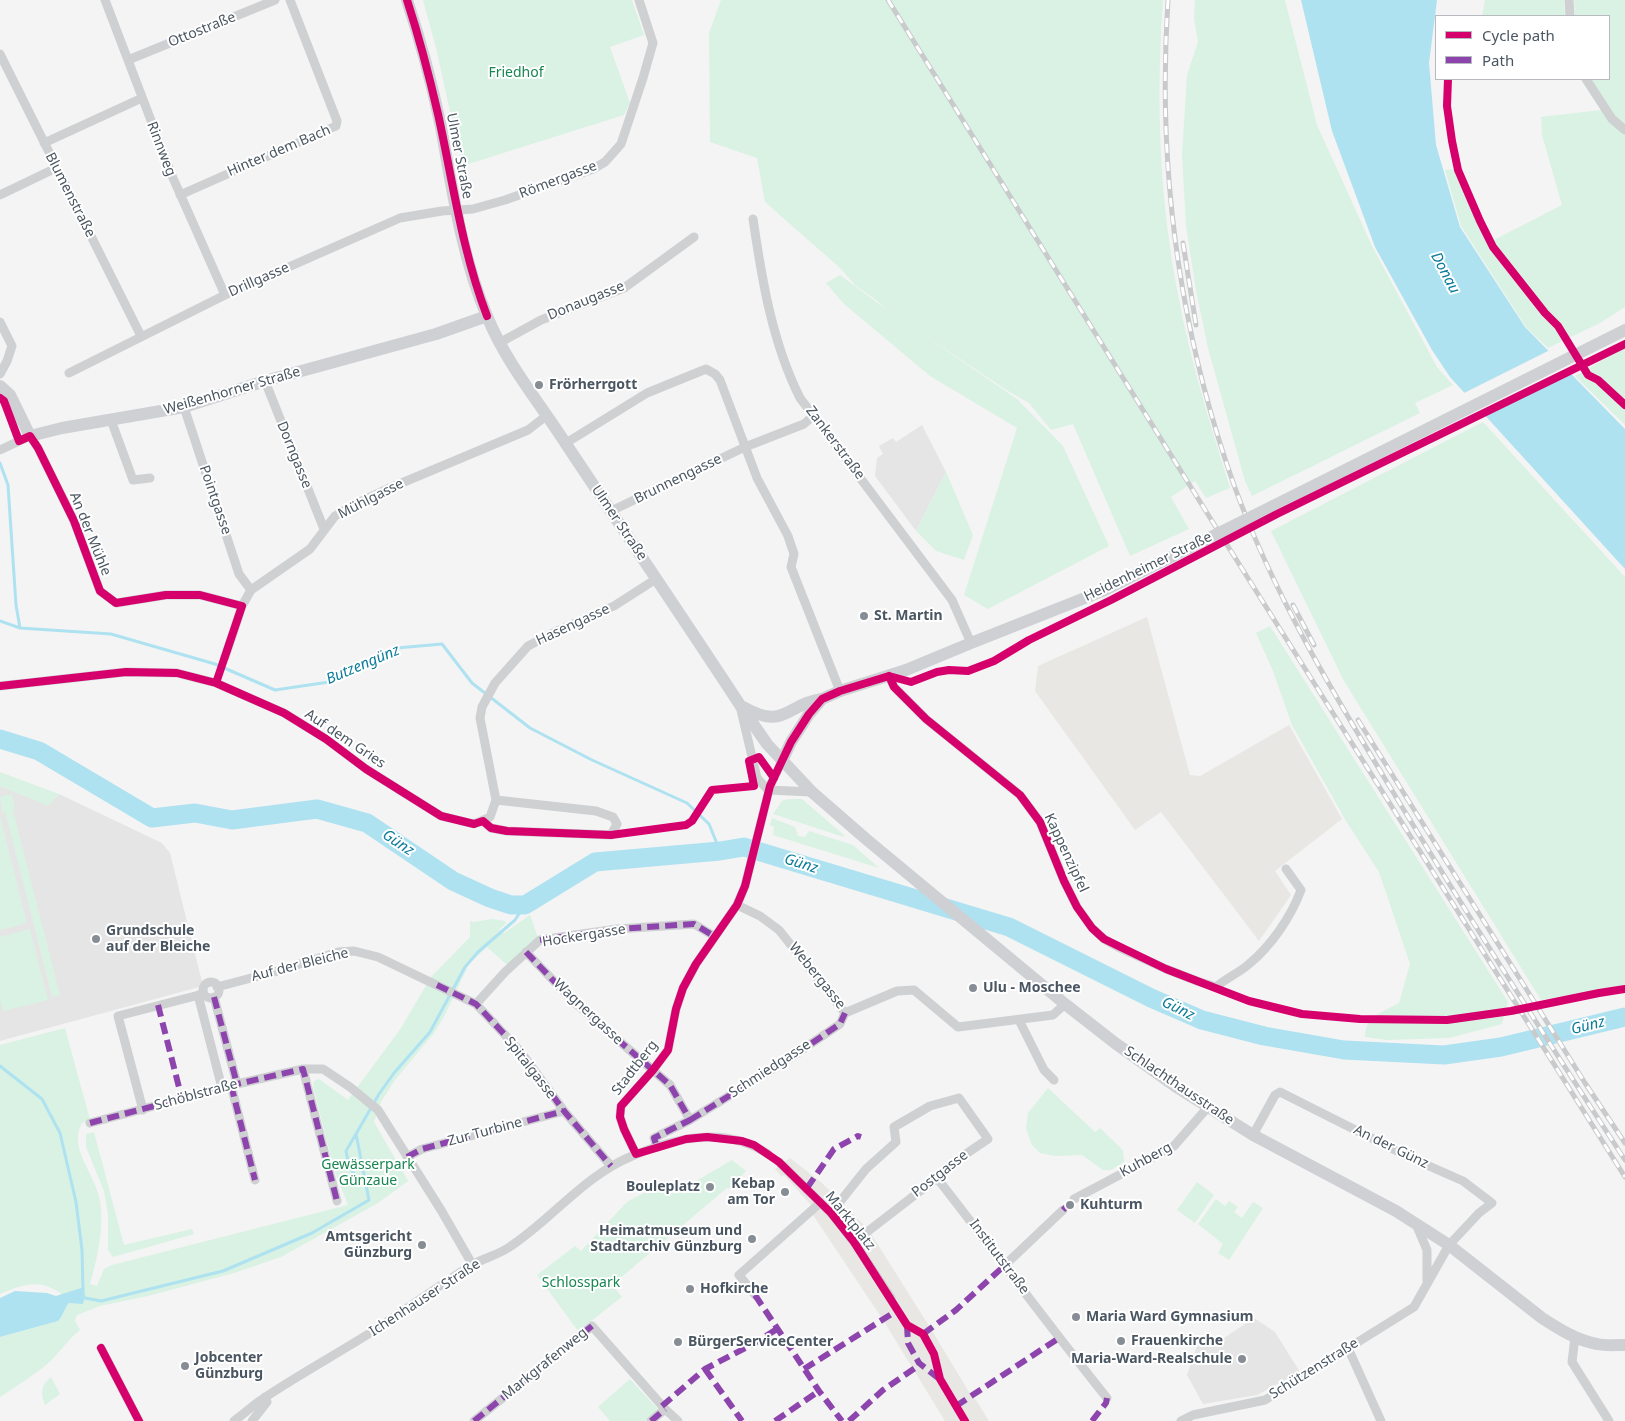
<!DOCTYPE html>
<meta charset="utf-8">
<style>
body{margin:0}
#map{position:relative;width:1625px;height:1421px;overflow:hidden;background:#f4f4f4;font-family:"Noto Sans",sans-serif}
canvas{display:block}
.legend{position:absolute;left:1435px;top:15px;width:175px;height:65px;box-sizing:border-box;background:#fff;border:1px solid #b7bbc0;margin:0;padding:6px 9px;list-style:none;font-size:15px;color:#4a5661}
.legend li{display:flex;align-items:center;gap:10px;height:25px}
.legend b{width:25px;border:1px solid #b7bbc0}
</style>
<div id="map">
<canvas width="1625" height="1421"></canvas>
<ul class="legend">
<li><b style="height:6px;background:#d6006c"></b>Cycle path</li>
<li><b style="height:6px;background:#8e44ad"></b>Path</li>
</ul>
</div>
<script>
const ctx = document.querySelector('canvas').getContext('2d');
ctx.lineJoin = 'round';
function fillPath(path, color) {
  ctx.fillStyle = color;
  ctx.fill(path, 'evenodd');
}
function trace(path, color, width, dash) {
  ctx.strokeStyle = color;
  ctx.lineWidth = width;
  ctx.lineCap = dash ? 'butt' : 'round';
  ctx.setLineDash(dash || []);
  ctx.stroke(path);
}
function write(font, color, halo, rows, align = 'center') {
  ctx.font = font + ' "Noto Sans",sans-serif';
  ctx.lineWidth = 4;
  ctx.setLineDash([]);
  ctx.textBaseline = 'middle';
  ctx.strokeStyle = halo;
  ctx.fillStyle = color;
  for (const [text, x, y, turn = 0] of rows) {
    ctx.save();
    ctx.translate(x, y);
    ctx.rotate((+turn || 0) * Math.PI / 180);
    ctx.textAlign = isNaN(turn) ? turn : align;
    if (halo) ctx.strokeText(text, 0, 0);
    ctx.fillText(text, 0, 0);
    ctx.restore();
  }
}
const commercial = new Path2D(`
 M1147,617L1190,775L1200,776L1289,725L1342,819L1275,871L1291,895L1259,941L1161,812L1135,830L1035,691L1038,666Z
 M790,1158L822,1183L868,1229L931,1329L972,1397L976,1400L989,1421H945L883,1320L811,1212V1205L784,1175L782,1177L775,1169Z`);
const education = new Path2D(`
 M922,425L946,472L916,531L875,476L877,458L883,454L879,446L893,438L896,442Z
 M0,786L48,805L59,794L162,843L170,853L203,986L0,1041Z
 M1254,1318L1275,1332L1300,1372L1257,1395L1203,1404L1187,1375L1197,1346L1215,1344Z`);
const green = new Path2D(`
 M423,0H632L644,35L610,47L630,103L624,115L462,166L436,48Z
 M721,0H1163C1156,98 1159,198 1178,294C1190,360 1210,424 1230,488L1206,498L1195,481L1171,497L1189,529L1130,556L1073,424L1051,430L1029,403L1008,391L921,333L1017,399L1063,446L1109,546L988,609L964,595L1017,428L930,376L844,304L826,283L840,275L886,309L875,299L856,286L839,267L765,202L757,158L710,142L709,33Z
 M1195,0H1285L1317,125L1372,246L1437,367L1453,385L1415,403L1420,413L1252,496L1245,481L1208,348L1196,290L1186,226L1182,155L1187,75L1198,42L1194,19Z
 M1485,0H1564L1565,16H1482Z
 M1574,0H1625V307L1600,323L1548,348L1526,327L1461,226L1445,170L1455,169L1477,223L1488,243L1562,205L1542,135L1541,117L1601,110L1591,79H1609V16H1575Z
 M1625,347V425L1575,376Z
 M1483,422L1625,577V986L1541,1000L1344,681L1271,531Z
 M946,472L973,535L964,560L936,551L916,531Z
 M1270,626L1508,1002L1502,1024L1449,1038L1387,1040L1365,1037C1365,1016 1383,1012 1399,1003L1410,964L1379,872L1346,821L1292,725L1273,671L1256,633Z
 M0,772L59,794L48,806L0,786Z
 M12,794L15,809L13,810L60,995L52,997L5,812H2L0,797Z
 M789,799H802L845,836L844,837L773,814L782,801Z
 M0,816L27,923L0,930Z
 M772,818L795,827L798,836L805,837L809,831L853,845L879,868L773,835L774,827L770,825Z
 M530,915L538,938L507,965L487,947L469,964L444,1017L434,1033L395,1080L381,1102L374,1122L408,1181L378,1203L281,1257L234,1273L148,1296L100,1306L77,1315L75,1321L80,1330C67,1340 58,1355 45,1366C31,1377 15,1387 0,1397V1337L58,1321C63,1316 64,1309 69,1303H83V1287L63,1295C41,1278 23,1284 0,1294V1045L65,1028L90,1120L82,1123C69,1145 90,1169 97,1190C107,1217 98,1257 90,1284L97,1286L104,1269L112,1265L348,1205L334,1169L313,1086L314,1081L319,1079L348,1100L401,1028L431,977L470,937V921L474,922L492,919L505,921L506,923L499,930L504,933Z
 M30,929L48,1000L3,1011L0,1000V937Z
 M1048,1088L1095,1132L1100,1128L1123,1150L1124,1162L1111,1170H1103L1082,1155L1055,1156L1040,1153L1032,1145L1026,1129L1028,1113Z
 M94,1132L124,1245L192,1229L194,1234L113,1257L108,1250V1214L104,1191L86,1147V1134Z
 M732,1160L746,1171L730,1188H727L612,1285L622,1297L578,1331L537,1275L575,1246L581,1251L627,1202L665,1182L674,1194Z
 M1197,1182L1214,1195L1195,1223L1177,1210Z
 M1216,1199L1225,1206L1229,1201L1238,1207L1234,1212L1242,1218L1253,1202L1263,1208L1229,1260L1218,1253L1223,1244L1198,1224Z
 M51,1377L60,1394L45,1405C40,1393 41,1385 51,1377Z
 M630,1379L657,1408L656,1412L645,1421H610L598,1407Z`);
const water = new Path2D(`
 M1301,0H1437L1429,63L1436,145L1460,227L1525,327L1625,429V569L1450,377L1432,350L1375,247L1332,131Z
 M84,1287L85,1296L83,1304L69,1303C64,1309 63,1316 58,1321L0,1337V1298L15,1291L47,1293L56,1296Z`);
const pier = new Path2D(`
 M1550,350L1572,372L1483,416L1462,394Z`);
const stream = new Path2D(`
 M0,463L8,485L16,605L20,628
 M0,621L20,628L111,634L215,664L275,690L329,682L397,648L442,644L472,683L530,728L592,760L687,803L709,824L720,851
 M0,1066L42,1099L60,1133L76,1202L82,1250L83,1290
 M356,1134L346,1151C349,1168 352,1174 365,1185
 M82,1295L85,1298L101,1301L223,1271L312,1233L369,1200L356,1134L379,1094L394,1073L430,1032L465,967L478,952L515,920L525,905`);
const river = new Path2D(`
 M0,739L39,751L152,818L195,813L232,820L317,809L367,823L453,881L490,898L511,905H525L595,862L720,851L744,847L1009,927L1151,998L1202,1020L1264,1036L1344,1050L1444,1055L1501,1047L1625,1017`);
const minor = new Path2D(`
 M105,0L173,178L225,295
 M1569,0L1570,16
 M0,54L141,336
 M128,60L275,0
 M1586,79L1612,119L1625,130
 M44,143L142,98
 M0,195L56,168
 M180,195L336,126L337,121L290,0
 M753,219C762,280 772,342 800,398L952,600L971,643
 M0,322L12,346L7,361L0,374
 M499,343L541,320L624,288L694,237
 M69,373L225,295L400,218L442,211L473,209L505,200L593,169L605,162L621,144L643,78L653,43L639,0
 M265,381L324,529
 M184,407L239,574L251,590
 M111,420L133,480L150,478
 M566,443L647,393L706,369L715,374L720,380L757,478L788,536L794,554L791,567L840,691
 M0,450L30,436L38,448L74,521L100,591L116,603L166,595H200L242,606
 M611,511L745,447L804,424L813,416
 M225,657L242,606L251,590L310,549L335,516L355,504L385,490L528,430L546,416
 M889,676L894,687L926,719L1020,795L1040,822L1064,881L1077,907L1092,928L1104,939L1120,948L1166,969L1197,981L1216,987C1226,978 1239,973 1249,964C1271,946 1291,917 1301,890L1286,869
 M0,686L126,672L177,673L216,683L284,713L326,739L366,769L441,816L474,824L490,817L496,800L480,718L482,707L495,683L528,646L559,630L614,606L656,579
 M741,710L757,778L768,790L812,792
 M483,821L491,828L507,831L611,835L617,824L613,817L596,811L496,800
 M737,905L760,916L779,930L845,1013L897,991L914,990L958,1027L1053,1015L1065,1004
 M526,952L573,1001L670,1085L690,1120L654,1138L657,1147
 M203 990a8 8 0 1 1 16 0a8 8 0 1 1-16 0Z
 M217,987L274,972L338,952L354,951L378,957L476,1004L520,1051L564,1111L611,1166
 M198,995L222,1088
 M214,997L237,1084
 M476,1004L505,972L540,940L617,929L694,924L714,936
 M1019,1020L1044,1070L1054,1080
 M303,1069L337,1201
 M231,1085L255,1180
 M143,1110L118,1016L203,994
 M690,1120L784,1062L840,1024L845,1013
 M90,1123L237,1084L303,1069H323L350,1087L378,1110L441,1210L472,1264
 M636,1154L624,1129L620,1117L621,1106L653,1070L668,1050L676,1009L683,988L696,964L737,905L745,886L770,786L782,761
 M407,1157L422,1149L564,1111
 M779,1162L831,1213L854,1242L891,1298
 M937,1178C994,1251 1049,1326 1107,1398
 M1074,1199L1174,1146L1208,1107
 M831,1213L866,1169L896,1142L894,1127L930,1106L959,1098L988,1139L957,1160L937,1178L854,1242
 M1416,1224L1427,1250V1281
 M1005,1265L1063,1210
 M755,1295L739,1275L820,1203
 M1575,1337L1572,1362L1609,1421
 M101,1348L139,1421
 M1348,1348L1381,1421
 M234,1421C244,1414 253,1405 264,1398C298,1375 335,1355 370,1333C404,1311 437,1287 470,1266C483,1258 499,1255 511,1246C553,1218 584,1176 632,1156C677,1137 725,1126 768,1154
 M252,1421L267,1402L265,1397
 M474,1421L592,1326L665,1409L678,1421
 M651,1421L665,1409
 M1181,1421L1193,1415L1265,1400L1406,1312L1414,1307L1449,1245L1479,1213L1492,1203L1463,1181L1411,1158L1280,1092L1275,1095L1253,1135`);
const secondary = new Path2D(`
 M407,0C421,42 432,84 441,127C452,188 462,258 487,316C506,363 539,402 566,444C624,531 683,618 740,705L767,744L812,792L866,839L1065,1004L1115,1043L1178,1088L1253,1135L1396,1211L1449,1245L1542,1318C1559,1329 1576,1340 1597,1344C1606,1346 1616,1345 1625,1345
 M0,386L10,395L30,436L62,428L184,407L265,381L436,334L487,316
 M1273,506L1625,330
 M743,707C786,731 785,704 822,699
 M782,761L791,742L809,714L822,699L840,691L906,670L971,643L1105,590L1171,557`);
const rail = new Path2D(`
 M888,0L1212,521L1625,1177
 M1168,0C1157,167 1178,327 1234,485C1274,596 1335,696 1396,797C1470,919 1547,1040 1625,1160
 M1183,243L1196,325
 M1293,605L1314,645
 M1358,720L1585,1083L1625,1143`);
const secondaryBridge = new Path2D(`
 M1171,557L1273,506`);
const quiet = new Path2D(`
 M540,940L617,929L694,924L714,936
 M526,952L573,1001L670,1085L690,1120L654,1138L657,1147
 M437,985L476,1004L520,1051L564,1111L611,1166
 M214,997L237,1084
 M158,1005L182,1099
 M231,1085L255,1180
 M690,1120L784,1062L840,1024L845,1013
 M90,1123L237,1084L303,1069L337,1201
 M407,1157L422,1149L564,1111
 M807,1188L834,1149L858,1136L861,1137
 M1063,1210L1074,1199
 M755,1295L819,1391L842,1421
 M907,1325L908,1343L919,1363L938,1378
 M923,1334L956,1310L1005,1265
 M705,1369L742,1421
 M804,1369L898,1310
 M662,1406L705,1369L753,1344L777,1329
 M956,1406L1059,1338
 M474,1421L592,1326
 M651,1421L665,1409
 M775,1421L819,1391
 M849,1421L883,1390L921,1364
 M1092,1421L1106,1403L1107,1398`);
const cycleway = new Path2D(`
 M407,0C419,37 429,75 438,114C453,182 462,251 487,316
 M1448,79L1447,106L1452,141L1458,170L1480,221L1493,247L1545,313L1558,326L1588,375L1598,380L1625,405
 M0,398L4,401L19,441L30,436L38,448L74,521L100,591L116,603L166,595H200L242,606L216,683
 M889,676L840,691L822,699L809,714L791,742L770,786L745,886L737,905L696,964L683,988L676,1009L668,1050L653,1070L621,1106L620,1117L624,1129L636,1154L686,1139L707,1137L742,1141L754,1145L779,1162L831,1213L854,1242L907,1325L923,1334L934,1354L940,1379L965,1421
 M889,676L894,687L926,719L1020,795L1040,822L1064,881L1077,907L1092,928L1104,939L1166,969L1249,1001L1302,1014L1360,1019L1447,1020L1511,1011L1599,993L1625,989
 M889,676L911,682L937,672L949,670L968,671L994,661L1029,640L1111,600L1277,514L1625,344
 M0,686L126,672L177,673L216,683L284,713L326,739L366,769L441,816L474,824L483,821L491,828L507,831L611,835L686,825L692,821L712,790L754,786L749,761L759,757L774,778
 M101,1348L139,1421`);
const markers = [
 [539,385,5,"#868d94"],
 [864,616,5,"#868d94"],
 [96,939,5,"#868d94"],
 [973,988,5,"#868d94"],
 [710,1187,5,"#868d94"],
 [785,1192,5,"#868d94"],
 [1070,1205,5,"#868d94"],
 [752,1239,5,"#868d94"],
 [422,1245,5,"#868d94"],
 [690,1289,5,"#868d94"],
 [1076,1317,5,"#868d94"],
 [1121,1341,5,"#868d94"],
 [678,1342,5,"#868d94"],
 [1242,1359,5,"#868d94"],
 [185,1366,5,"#868d94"]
];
const streetNames = [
 ["Ottostraße",202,30,-22],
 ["Rinnweg",161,149,69],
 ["Hinter dem Bach",279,151,-23],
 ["Ulmer Straße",459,156,79],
 ["Römergasse",558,180,-21],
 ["Blumenstraße",70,195,63],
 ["Drillgasse",259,280,-24],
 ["Donaugasse",586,301,-22],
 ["Weißenhorner Straße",232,391,-16],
 ["Zankerstraße",835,443,53],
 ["Dorngasse",294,455,68],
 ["Brunnengasse",678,479,-26],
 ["Mühlgasse",371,499,-27],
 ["Pointgasse",215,500,71],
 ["Ulmer Straße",619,523,56],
 ["An der Mühle",90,534,68],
 ["Heidenheimer Straße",1148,567,-26],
 ["Hasengasse",573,625,-25],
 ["Auf dem Gries",345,739,34],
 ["Kappenzipfel",1066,853,65],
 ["Hockergasse",584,936,-9],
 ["Auf der Bleiche",300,965,-14],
 ["Webergasse",817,976,51],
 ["Wagnergasse",588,1012,43],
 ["Spitalgasse",530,1068,52],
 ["Stadtberg",635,1068,-52],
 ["Schmiedgasse",770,1069,-33],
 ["Schlachthausstraße",1179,1086,34],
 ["Schöblstraße",196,1095,-15],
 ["Zur Turbine",485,1132,-15],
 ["An der Günz",1391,1147,26],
 ["Kuhberg",1146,1160,-29],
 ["Postgasse",940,1174,-38],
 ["Marktplatz",850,1221,51],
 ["Institutstraße",999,1257,53],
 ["Ichenhauser Straße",425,1298,-33],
 ["Markgrafenweg",545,1364,-39],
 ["Schützenstraße",1314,1369,-32]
];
const parkNames = [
 ["Friedhof",516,73],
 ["Gewässerpark",368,1165],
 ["Günzaue",368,1181],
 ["Schlosspark",581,1283]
];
const poiNames = [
 ["Frörherrgott",549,385],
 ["St. Martin",874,616],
 ["Grundschule",106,931],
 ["auf der Bleiche",106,947],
 ["Ulu - Moschee",983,988],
 ["Kebap",775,1184,"right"],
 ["am Tor",775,1200,"right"],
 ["Bouleplatz",700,1187,"right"],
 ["Kuhturm",1080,1205],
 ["Heimatmuseum und",742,1231,"right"],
 ["Stadtarchiv Günzburg",742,1247,"right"],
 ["Amtsgericht",412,1237,"right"],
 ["Günzburg",412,1253,"right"],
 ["Hofkirche",700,1289],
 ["Maria Ward Gymnasium",1086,1317],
 ["Frauenkirche",1131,1341],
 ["BürgerServiceCenter",688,1342],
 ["Jobcenter",195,1358],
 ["Günzburg",195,1374],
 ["Maria-Ward-Realschule",1232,1359,"right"]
];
const waterNames = [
 ["Donau",1445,273,62],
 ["Butzengünz",363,665,-23],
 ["Günz",398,843,34],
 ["Günz",801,864,17],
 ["Günz",1178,1009,26],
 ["Günz",1588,1026,-14]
];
fillPath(commercial, '#e8e7e3');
fillPath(education, '#e6e5e6');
fillPath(green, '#d9f2e3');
fillPath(water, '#aee2f0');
fillPath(pier, '#f4f4f4');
trace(stream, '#aee2f0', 3);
trace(river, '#aee2f0', 19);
trace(minor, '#ced0d2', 9);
trace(secondary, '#ced0d4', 12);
trace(rail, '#c9cacc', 5);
trace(rail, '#fff', 3, [9]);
trace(secondaryBridge, '#ced0d4', 12);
trace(quiet, '#8e44ad', 6, [12, 6]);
trace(cycleway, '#d6006c', 8);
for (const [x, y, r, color] of markers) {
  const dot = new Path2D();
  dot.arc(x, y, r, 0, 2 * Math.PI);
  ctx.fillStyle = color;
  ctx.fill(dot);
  trace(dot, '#fff', 2);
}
write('14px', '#4a5661', '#fff', streetNames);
write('14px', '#17864f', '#fff', parkNames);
write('bold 14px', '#4a5661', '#fff', poiNames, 'left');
write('italic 15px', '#0c7c9b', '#fff', waterNames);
</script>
